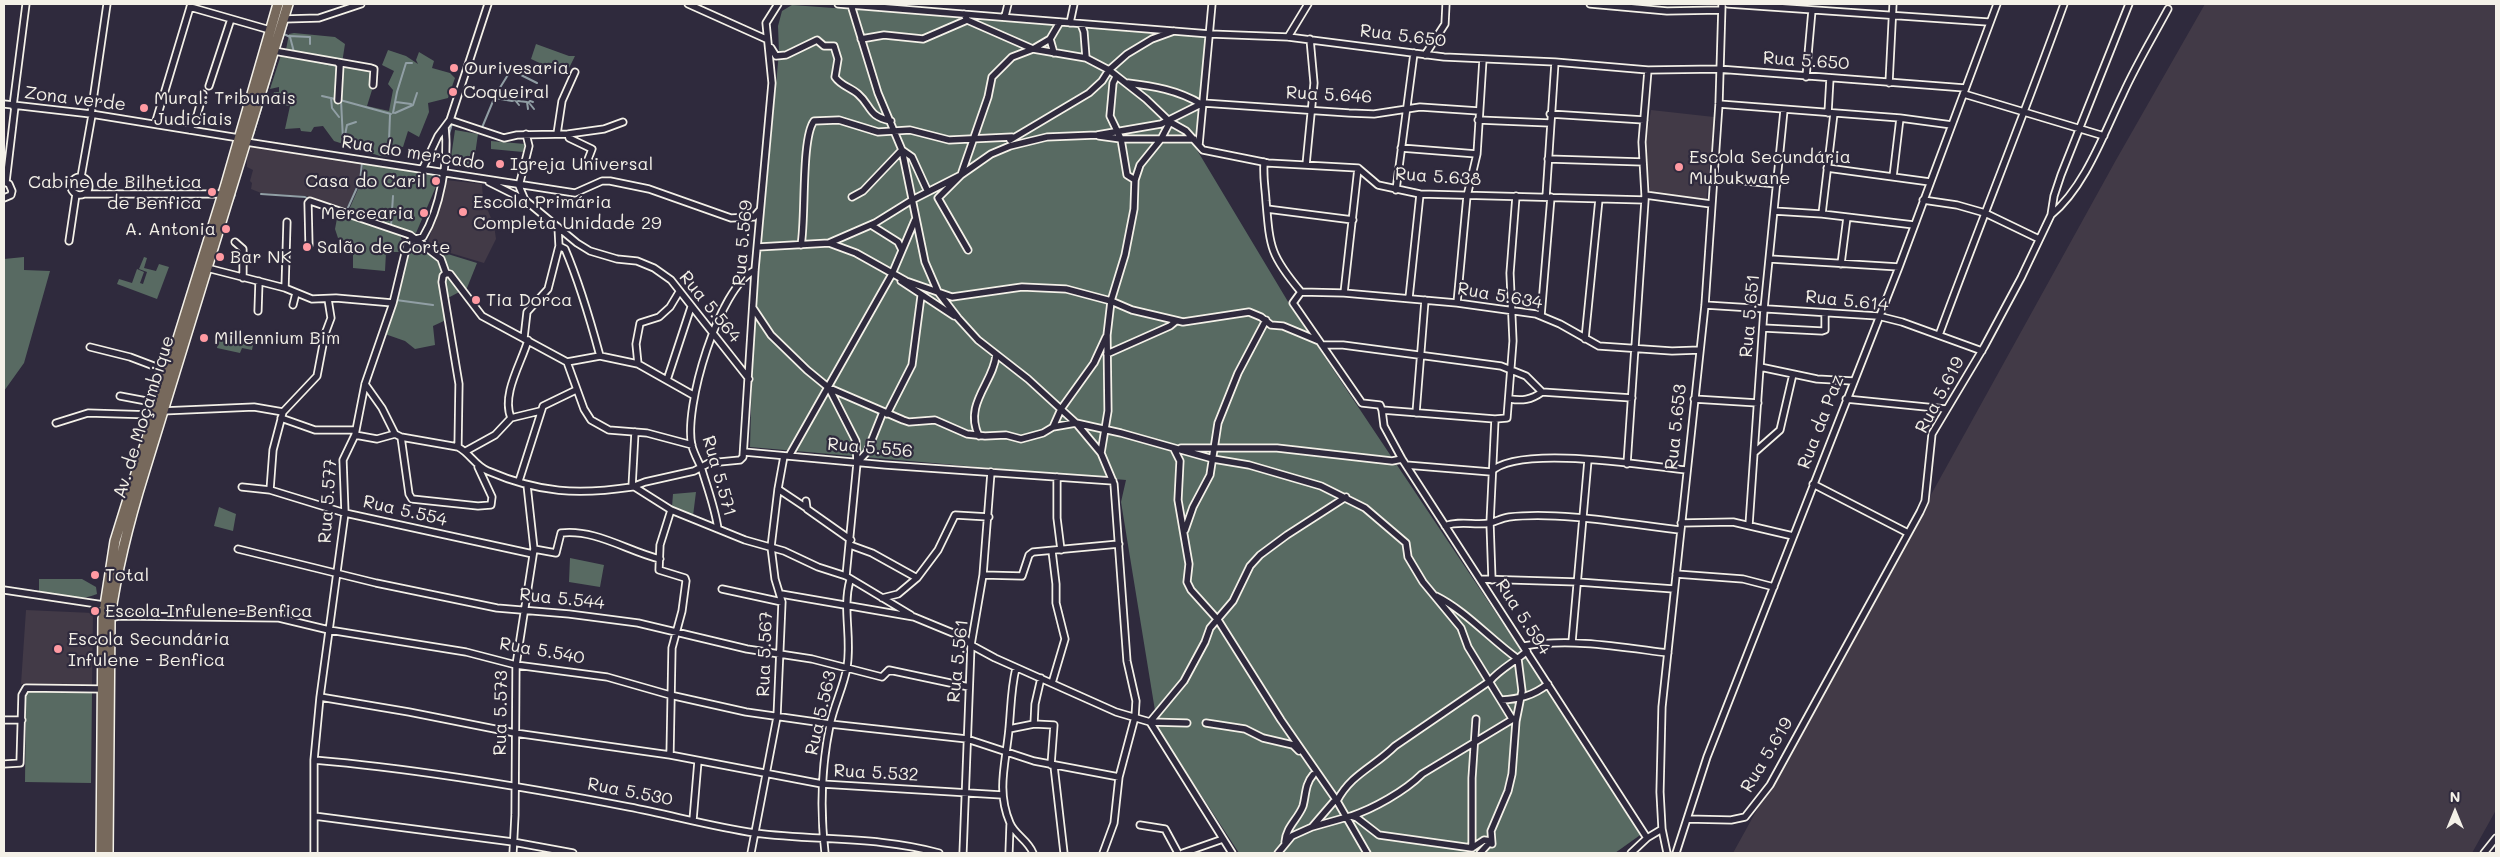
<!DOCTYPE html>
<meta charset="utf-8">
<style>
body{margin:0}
#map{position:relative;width:2500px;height:857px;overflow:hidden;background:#2f2a3d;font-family:Mali,sans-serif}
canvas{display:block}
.frame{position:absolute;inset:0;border:5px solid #f4f1e8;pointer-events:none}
.north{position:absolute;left:2430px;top:787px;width:50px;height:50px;-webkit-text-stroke:4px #2f2a3d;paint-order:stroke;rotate:0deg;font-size:14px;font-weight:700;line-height:20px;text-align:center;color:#f4f1e8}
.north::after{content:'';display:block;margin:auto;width:18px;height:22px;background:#f4f1e8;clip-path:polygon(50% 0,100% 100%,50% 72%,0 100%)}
</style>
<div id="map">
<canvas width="2500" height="857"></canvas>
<div class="frame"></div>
<div class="north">N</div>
</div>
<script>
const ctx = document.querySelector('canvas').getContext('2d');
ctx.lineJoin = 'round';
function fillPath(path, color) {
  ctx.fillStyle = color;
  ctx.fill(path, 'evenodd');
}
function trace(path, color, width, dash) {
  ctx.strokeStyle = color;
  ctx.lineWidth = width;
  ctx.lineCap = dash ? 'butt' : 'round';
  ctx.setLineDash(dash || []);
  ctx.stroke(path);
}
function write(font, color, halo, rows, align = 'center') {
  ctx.font = font + ' Mali,sans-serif';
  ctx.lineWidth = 4.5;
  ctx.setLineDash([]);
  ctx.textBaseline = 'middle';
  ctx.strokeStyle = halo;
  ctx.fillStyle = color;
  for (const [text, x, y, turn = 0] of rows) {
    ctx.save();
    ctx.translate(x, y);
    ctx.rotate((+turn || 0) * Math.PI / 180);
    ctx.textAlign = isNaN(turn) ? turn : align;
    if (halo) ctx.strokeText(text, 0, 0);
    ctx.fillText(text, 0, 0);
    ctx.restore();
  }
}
const built = new Path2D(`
 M2205,4H2496V810L2472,853H1733L2116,160Z
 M1651,110L1714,117L1706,203L1650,195L1646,140Z
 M252,145L362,160L360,181L345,211L310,201L306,196L261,193L251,189L252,183L250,181L253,170L247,167V157Z
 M446,180L482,184L483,199L494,225L496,239L484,263L427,246Z
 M26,610L93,613L92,687L21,684Z`);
const green = new Path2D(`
 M792,5L1083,26L1212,38L1197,150L1290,305L1643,833L1615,853H1239L1158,729L1121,502L1126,480L750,447L753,334L779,52L778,26L782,11Z
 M294,33L335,37L345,44L342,63L372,70V90L367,106L389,111L393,90L388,84L394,71L382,65L388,50L406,56L418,64L416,60L419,52L434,61L432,68L450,73L455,78L448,98L428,103L429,112L419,137L408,131L403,147L392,146L390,157L380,156L334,141L323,126L314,127L311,132L301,131L300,128L285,129L290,106L270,103L274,92H279V87L270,89L281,55H285L289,34Z
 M536,44L569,56H575L569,68L551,63L550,70L541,69L542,64L531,59Z
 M455,130L478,134L473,168L450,164Z
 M491,141L525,144L523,152L491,149Z
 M363,161L441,175L416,233L348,212L362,180Z
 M338,213L399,233L402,240L401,252H386L385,271L353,268V254L343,251L345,241L338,238L335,229Z
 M412,243L477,263L467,288L444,300L446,320L433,326L435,345L415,349L405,341L385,334L398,295L409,246Z
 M24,257V270L50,271L24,363L4,391V259Z
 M144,257L147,258L144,268L156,271L159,264L169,267L157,299L117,284L119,279L132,283L137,269L144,272L140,283L143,284L147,272L139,269Z
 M220,333L254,340L252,350L242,348L240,353L217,348Z
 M696,492L693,516L672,507L673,494Z
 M219,507L236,514L233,531L214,526Z
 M570,558L604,565L600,587L569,582Z
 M39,579H82L96,587L97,594C78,602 58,598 39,591Z
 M26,691L92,692L91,783L25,782Z`);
const stream = new Path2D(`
 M284,34L290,37L294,52
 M289,36L310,37V44
 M305,59L337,66L335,99
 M322,96L335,99
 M331,98L332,108L339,117
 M495,98L512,101L515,100L519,105
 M340,100L391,114
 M341,100L343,140
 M518,101L527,102L528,109
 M396,102L411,104
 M528,103L530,101L533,102
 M530,104L534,109
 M393,113L397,92L406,63H412
 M395,113L413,105L417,93
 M481,130L496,94L511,70L537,83
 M253,135L288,20
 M448,138L452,123
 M344,140L347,125L356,122
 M389,141L390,115
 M261,194L305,197L310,200
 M230,206L235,195
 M346,212L360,181L362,163
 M391,226L393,196
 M396,300L433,305`);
const minor = new Path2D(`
 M688,4L766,39
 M838,4L1210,34L1288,37L1444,57L1555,62L1648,70L1718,69L1965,88
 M1590,4L1667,11L1721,10
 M1728,4L1988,22
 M851,5L878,93L902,150L925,262L938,292L958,318L978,340L1028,379L1076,423L1121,433L1213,459L1249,465L1321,486L1365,508L1406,543L1408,557L1423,582L1461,628L1468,647L1511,717L1516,721
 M190,7L270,30
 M964,14L967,20L1033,49L1086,58L1109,70L1146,99L1170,122L1186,131L1203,150L1268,163L1358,168L1378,185L1420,194L1645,200V195
 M1005,16L1008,4
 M284,19L319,18L361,4
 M1070,23L1074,4
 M1081,24L1084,32L1086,58
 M1288,37L1308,4
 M861,39L884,35L923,39L967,20
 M1050,39L1054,53
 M771,48L776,56L786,55L817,40L824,46H834L838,59L835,77C841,86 850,87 858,94C872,106 867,116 891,121
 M274,51L371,68L374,69L373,85
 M1425,55L1445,24L1446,4
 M337,62L340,65L338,100
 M1116,77L1113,83L1110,116L1121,139L1127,175L1135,180
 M1806,77L1812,10
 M1128,83C1153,86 1178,90 1201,104
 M1889,83L1893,4
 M209,86L231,19
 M1964,94L2104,136
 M4,104L91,114L239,138L246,142L575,193L602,181H610L649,189L731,218L754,217L760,210
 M1719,104L1900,118L1952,125
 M13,106L26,4
 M1828,113L1830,78
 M91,114L107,4
 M1550,114L1644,120
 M450,120L504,138L517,135L568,134L604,129L623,122
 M1478,120L1550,123
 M155,124L191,4
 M189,130L196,119L203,94
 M557,134L562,101L575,72
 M568,134L569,138L592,149L587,162
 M1099,136L1121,139H1194
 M1010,140L1089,93L1102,81L1109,70L1127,54L1152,39L1174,31
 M1199,145L1212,4
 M1401,148L1477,154
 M902,150L912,157L928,192
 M1548,159L1643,162
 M1264,162C1263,179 1265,185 1266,201C1270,248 1270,255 1301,292
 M1306,165L1314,83L1310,39
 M1827,168L1930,182
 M422,170L438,136L450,120L488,4
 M71 186a9 9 0 1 1 18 0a9 9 0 1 1-18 0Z
 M81,177L92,115
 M1893,177L1900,118
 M1712,178L1777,184
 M4,182L9,184L12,191L11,195L4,198
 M6,182L15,106
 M489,182L525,200L577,243L590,251L617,259L637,261L654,268L671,280L749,379
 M1396,190L1414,53
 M84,194H222
 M1645,195L1642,142L1648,70
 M1645,195L1711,204
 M852,197L863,191L902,150
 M1546,197L1555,62
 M525,200L519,186L529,146L526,134
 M1923,200L1957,205L1985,213L2039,239
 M1267,209L1353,220
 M1774,211L1822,214L1914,225
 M1822,214L1834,113
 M2051,215C2085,187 2104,133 2123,94C2136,65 2153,37 2168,9
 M871,225L898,242L902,250
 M558,227L559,246L565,249C580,284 590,319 600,356
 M69,241L76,194
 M235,242L243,249V278
 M829,243L875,223L912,200L961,175L991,154L1010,146L1047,137L1097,135L1161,124L1203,103L1349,113L1374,114L1420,107L1479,111
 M309,245L308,203L310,201L410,235L441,259L446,273L450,274L482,316L567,362
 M801,245C806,219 801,138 814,121L839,120L878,132L910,130L949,140L1012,137
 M758,247L829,243L856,253L906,281L952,297L1022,287L1066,289L1111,301L1132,310L1183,322L1249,312L1261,317L1271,325L1283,326L1319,341
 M968,250L938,198L961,175L988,97L992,77L1012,57L1033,49L1050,39L1060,22
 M1770,259L1899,267
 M1841,264L1847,217
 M207,268L285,288L312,299L336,298L393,303
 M446,273L443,276L442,282L459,384L458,447
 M901,281L954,316
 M285,288L287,222
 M1344,293L1358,168
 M1409,298L1420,194
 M1457,303L1467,196L1477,154L1483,59
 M293,305L296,293
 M1705,305L1878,316L1902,322L1982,351
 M753,308L771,335L807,370L829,388L903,420L909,422L935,420L967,434L985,436L1006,435L1021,439L1043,433L1053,427L1076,423L1101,453L1114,484L1127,661L1136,701L1135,717L1119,777L1114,823L1103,853
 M258,311L259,281
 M1541,316L1551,197
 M1763,328L1822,331L1825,330V313
 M1939,335C1980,224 2024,115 2064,4
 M524,338L527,312L548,289L559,246
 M1585,339L1599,199
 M1322,345H1343L1501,366L1526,376L1542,392
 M90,347L130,357L167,371
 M1107,354L1170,326L1176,321
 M567,362L584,409L591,420L609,430L647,433L692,445
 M567,362L600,356L638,364L693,395
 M638,364L636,344L640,323L659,317L670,307L679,292
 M1760,367L1817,379L1853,381
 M667,380L691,307
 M365,384L382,408L395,434
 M830,390L856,441L857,463L846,576
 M1542,392L1632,398
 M120,396L157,403
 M1510,399C1522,401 1531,400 1542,392
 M1694,399L1758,403
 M1846,399L1946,409
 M1382,410L1380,405L1362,403L1293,303L1301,292L1344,293L1457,303L1536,314L1560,324L1599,346L1672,351L1700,350
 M1382,410L1384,426L1402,459L1647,838
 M1382,410L1495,419
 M162,411L254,407L283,412
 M1416,413L1425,300
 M887,414L912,365L921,296
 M281,418L315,430H356
 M511,418C501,394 522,362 528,340
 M56,423L88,413L153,415
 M1053,427L1061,409L1094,363L1106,337
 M355,435L377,439L395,434L401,437L458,447C470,453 475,466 488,471C539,493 578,495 632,487
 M979,436C963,404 994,382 996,355
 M401,437L409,494L412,499L478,506L491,505L492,497L478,467
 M1181,448H1277L1392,461L1402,459
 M1174,449L1180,461L1178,500L1189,564L1187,582L1191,590L1218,620L1281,720L1337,801L1367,853
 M466,451L495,435L511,418L540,411
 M744,452L885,465L1113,481
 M1755,452L1780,430L1793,374
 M1101,453L1108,411L1107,335L1111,301L1125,255L1134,209L1135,180L1140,165L1161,139L1170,122
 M789,456L892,274L915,220
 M857,463L867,452L883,412
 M1627,464L1645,200
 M1406,465L1491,472C1517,444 1648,466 1686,470
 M1057,477V518L1061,550
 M519,481L543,406L576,390
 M1813,484L1908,533
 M633,486L671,510L745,540L784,551L818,567L846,576L911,615
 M242,487L270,490L345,513L533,554
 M632,487L645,482L694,471L709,463L740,460L743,457L755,270L772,83L766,23L778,4
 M632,487L635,432
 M778,489L805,507
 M270,490L273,450L283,412L317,376L325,334L331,318L328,299
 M806,501L807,509L851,540
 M1681,523L1733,522L1793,536
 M1749,525L1764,309L1784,110
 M1445,526C1460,520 1475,526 1490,523C1497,521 1502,518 1509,517C1559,511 1629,524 1680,530
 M718,529C715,508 708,490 702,470C699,462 694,454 692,446C683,408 719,287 755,270
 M1185,530L1193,507L1210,475L1218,423L1238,373L1266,320
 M850,545L872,553L917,578
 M238,549L376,583L497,608L569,614L638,623L747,649L812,659L882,677L889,670L969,687
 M534,549L556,553L561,533C596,529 627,551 660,559
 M1676,574L1743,579L1774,587
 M983,575L1022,576L1029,555L1033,552L1119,544
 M1480,579L1578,582L1674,589
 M1492,580L1490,523L1495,419L1507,418L1513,341L1510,273L1516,196
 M722,589L782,602
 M4,590L104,605
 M781,594L914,617L965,638L971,645L995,658L1116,712L1150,722L1232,853
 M1436,596C1466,611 1490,639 1518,659L1522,691L1516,721L1512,774L1508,791L1491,831L1492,844
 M882,598L898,594L917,578L938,550L955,515L989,517
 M110,618L119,616L279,618L329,630L466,652L516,665L607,677L670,695L746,712L830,724L967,739L1034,761L1119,777
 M1572,642L1588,460
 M1524,646C1572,638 1620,647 1668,653
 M1016,668C1011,688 1011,708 1009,729C1006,762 996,791 1010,823C1015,835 1028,840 1033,853
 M1052,683L1065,639L1056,603V584L1052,551
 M320,697L409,712L515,733L670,755L822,784L1002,795
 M1501,700C1519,699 1533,696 1548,684
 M1476,719L1472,778V848L1484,840L1491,841
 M4,720H22
 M1150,722L1184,681L1205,642L1210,628L1233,601L1250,566L1260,555L1287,535L1346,497
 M1150,722L1187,723
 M1206,723L1245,729L1263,738L1293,745L1299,751
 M1034,724L1035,704L1041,678
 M1009,729L1034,724L1054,725L1051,765
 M670,755L672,648L682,611L686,581L685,578L659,570L660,545L671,510
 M314,760C420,769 525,787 629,807C671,815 713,827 755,833C816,841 879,836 939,853
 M4,764L20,763L22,695L26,688L102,689
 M1054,766L1064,853
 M1337,801C1351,774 1374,767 1395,746L1490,681C1500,669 1515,662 1527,651
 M314,816L513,842L573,853
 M1351,816C1373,809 1405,791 1422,774L1513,719
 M1687,819L1731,820L1745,817L1770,785L1920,512L1925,501L1932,434L1984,347L2021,278L2051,215L2054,196L2061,175L2129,4
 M693,820L698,761
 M1140,825L1165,829L1178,853
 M1312,827L1351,816L1357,818L1379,835L1472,848
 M1285,842C1286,827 1298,819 1303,806C1306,795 1305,784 1313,775
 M314,853V760L320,697L345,513L343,460L355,435L365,384L393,303L407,245L410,241L423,237C440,209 449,160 445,127
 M513,853L515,815L516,665L534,549L527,485
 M751,853L777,717L782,602L775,579L771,547L778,489L784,456
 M825,853C820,810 821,768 830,725C834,705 844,686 847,667C852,637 842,609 850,580
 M963,853L971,645L983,575L991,472
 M1009,853L1010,825
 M1183,853L1223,839
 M1278,853L1292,836L1312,827L1336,799
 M1480,853L1491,841
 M1631,853L1647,838L1662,829
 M1667,853L1662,829L1660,792L1662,707L1705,305L1719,104L1722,4
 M1676,853L1707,757L1899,267L1997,4
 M2484,853L2496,838`);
const highway = new Path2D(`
 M101,853L103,619L115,541L226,184L278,4
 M108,853L110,618C117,568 129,521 144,473L288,4`);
const markers = [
 [454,68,5,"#ff9aa2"],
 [453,92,5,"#ff9aa2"],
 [144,108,5,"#ff9aa2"],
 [500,164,5,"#ff9aa2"],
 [1679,167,5,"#ff9aa2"],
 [436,181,5,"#ff9aa2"],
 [212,192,5,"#ff9aa2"],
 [463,212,5,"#ff9aa2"],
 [424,213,5,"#ff9aa2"],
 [226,229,5,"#ff9aa2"],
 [307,247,5,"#ff9aa2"],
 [220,257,5,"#ff9aa2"],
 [476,300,5,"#ff9aa2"],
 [204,338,5,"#ff9aa2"],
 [95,575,5,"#ff9aa2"],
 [95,611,5,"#ff9aa2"],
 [58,649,5,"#ff9aa2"]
];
const streetNames = [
 ["Rua 5.650",1403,36,7],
 ["Rua 5.650",1806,61,4],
 ["Rua 5.646",1329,95,3],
 ["Zona verde",75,99,7],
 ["Rua do mercado",413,153,9],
 ["Rua 5.638",1438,177,4],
 ["Rua 5.569",743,243,-85],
 ["Rua 5.634",1500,296,10],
 ["Rua 5.614",1847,301,6],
 ["Rua 5.564",710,307,51],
 ["Rua 5.651",1750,316,-85],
 ["Rua 5.619",1940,395,-62],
 ["Av. de Moçambique",144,417,-73],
 ["Rua da Paz",1821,422,-69],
 ["Rua 5.653",1676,427,-84],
 ["Rua 5.556",870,448,5],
 ["Rua 5.571",719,476,74],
 ["Rua 5.577",328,501,-86],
 ["Rua 5.554",405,511,13],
 ["Rua 5.544",562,599,6],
 ["Rua 5.594",1523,617,57],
 ["Rua 5.540",542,651,10],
 ["Rua 5.567",765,654,-88],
 ["Rua 5.561",958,661,-84],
 ["Rua 5.573",501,713,-89],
 ["Rua 5.563",821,713,-77],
 ["Rua 5.619",1767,755,-59],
 ["Rua 5.532",876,773,3],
 ["Rua 5.530",630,792,11]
];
const poiNames = [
 ["Ourivesaria",464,68],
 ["Coqueiral",463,92],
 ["Mural: Tribunais",154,98],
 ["Judiciais",154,119],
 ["Escola Secundária",1689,157],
 ["Mubukwane",1689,178],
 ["Igreja Universal",510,164],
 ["Casa do Caril",426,181,"right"],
 ["Cabine de Bilhetica",202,182,"right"],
 ["de Benfica",202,203,"right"],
 ["Escola Primária",473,202],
 ["Completa Unidade 29",473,223],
 ["Mercearia",414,213,"right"],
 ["A. Antonia",216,229,"right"],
 ["Salão de Corte",317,247],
 ["Bar NK",230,257],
 ["Tia Dorca",486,300],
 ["Millennium Bim",214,338],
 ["Total",105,575],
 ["Escola Infulene-Benfica",105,611],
 ["Escola Secundária",68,639],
 ["Infulene - Benfica",68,660]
];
fillPath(built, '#423a47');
fillPath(green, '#586a62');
trace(stream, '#919fa5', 2);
trace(minor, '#f4f1e8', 9);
trace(highway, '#f4f1e8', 12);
trace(minor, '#2f2a3d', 5.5);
trace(highway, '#77695c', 9);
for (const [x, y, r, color] of markers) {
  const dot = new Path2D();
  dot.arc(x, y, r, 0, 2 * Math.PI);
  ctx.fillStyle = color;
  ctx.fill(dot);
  trace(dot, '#2f2a3d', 2);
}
write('18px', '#f4f1e8', '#2f2a3d', streetNames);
write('18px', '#f4f1e8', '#2f2a3d', poiNames, 'left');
</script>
